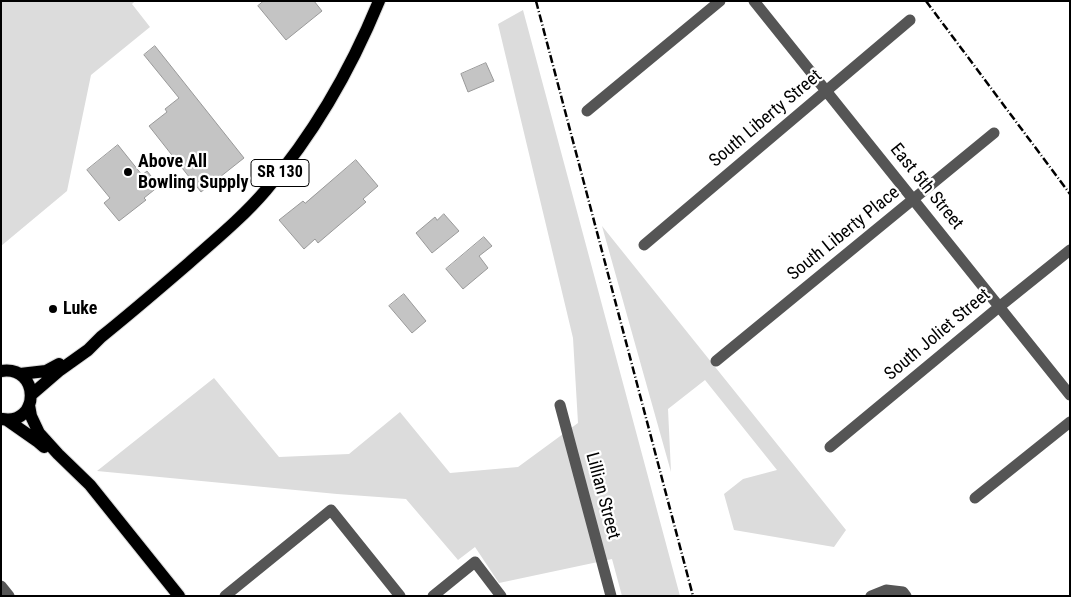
<!DOCTYPE html>
<style>
body{margin:0}
#map{position:relative;width:1071px;height:597px;overflow:hidden;background:#fff;font-family:"Roboto Condensed",sans-serif}
canvas{display:block}
.frame{position:absolute;inset:0;border:2px solid #000;pointer-events:none}
</style>
<div id="map">
<canvas width="1071" height="597"></canvas>
<div class="frame"></div>
</div>
<script>
const ctx = document.querySelector('canvas').getContext('2d');
ctx.lineJoin = 'round';
function fillPath(path, color) {
  ctx.fillStyle = color;
  ctx.fill(path, 'evenodd');
}
function trace(path, color, width, dash) {
  ctx.strokeStyle = color;
  ctx.lineWidth = width;
  ctx.lineCap = dash ? 'butt' : 'round';
  ctx.setLineDash(dash || []);
  ctx.stroke(path);
}
function write(font, color, halo, rows, align = 'center') {
  ctx.font = font + ' "Roboto Condensed",sans-serif';
  ctx.lineWidth = 4.5;
  ctx.setLineDash([]);
  ctx.textBaseline = 'middle';
  ctx.strokeStyle = halo;
  ctx.fillStyle = color;
  for (const [text, x, y, turn = 0] of rows) {
    ctx.save();
    ctx.translate(x, y);
    ctx.rotate((+turn || 0) * Math.PI / 180);
    ctx.textAlign = isNaN(turn) ? turn : align;
    if (halo) ctx.strokeText(text, 0, 0);
    ctx.fillText(text, 0, 0);
    ctx.restore();
  }
}
const green = new Path2D(`
 M1,1H135L132,4L150,27L91,75L67,191L1,246Z
 M523,10L680,596H622L612,559L499,583L475,547L458,560L406,499L337,494L97,471L214,378L279,457L349,454L400,412L450,473L518,467L578,423L573,338L498,24Z
 M602,226L846,530L834,547L734,530L724,494L743,479L777,470L705,380L668,409L671,472Z`);
const building = new Path2D(`
 M264,1H314L322,11L286,40L258,6Z
 M155,46L244,158L201,192L149,126L167,112L165,109L179,98L144,55Z
 M486,63L494,81L468,92L461,74Z
 M118,145L142,175L147,171L159,186L144,198L146,200L119,221L104,203L110,198L87,170Z
 M356,160L378,186L363,199L366,202L318,243L315,239L304,249L279,220L303,201L305,203Z
 M444,214L459,231L432,253L416,233L435,217L437,220Z
 M484,237L492,246L479,256L488,268L463,289L446,269Z
 M404,294L426,321L412,333L389,306Z`);
const minor = new Path2D(`
 M754,1L1070,395
 M587,111L720,1
 M644,245L910,20
 M716,361L994,133
 M560,405L611,596
 M830,447L999,307L1070,250
 M975,498L1070,422
 M1,586L9,596
 M225,596L331,510L400,596
 M433,596L475,562L501,596
 M871,596L886,590L903,592L906,596`);
const major = new Path2D(`
 M1,371C41,365 40,426 2,419
 M20,374L46,371L59,364
 M31,395L60,370L88,350L101,337C131,313 160,288 189,263C215,240 243,217 266,190C314,134 351,69 379,1
 M29,405L31,416L39,433L58,454L90,485L179,596
 M7,420L37,441L44,447`);
const rail = new Path2D(`
 M536,1L693,596
 M926,1L1070,194`);
const markers = [
 [128,172,5,"#000"],
 [53,309,5,"#000"]
];
const shields = [
 [280,173,58]
];
const shieldNames = [
 ["SR 130",280,173]
];
const streetNames = [
 ["South Liberty Street",766,119,-40],
 ["East 5th Street",926,187,51],
 ["South Liberty Place",844,234,-39],
 ["South Joliet Street",938,335,-40],
 ["Lillian Street",602,496,75]
];
const poiNames = [
 ["Above All",138,162],
 ["Bowling Supply",138,183],
 ["Luke",63,309]
];
fillPath(green, '#dcdcdc');
fillPath(building, '#c4c4c4');
trace(building, '#999', 1);
trace(major, '#dbdbdb', 14);
trace(minor, '#555', 11);
trace(major, '#000', 12);
trace(rail, '#000', 2.5, [8, 2.5, 1, 2.5]);
for (const [x, y, r, color] of markers) {
  const dot = new Path2D();
  dot.arc(x, y, r, 0, 2 * Math.PI);
  ctx.fillStyle = color;
  ctx.fill(dot);
  trace(dot, '#fff', 2);
}
for (const [x, y, w] of shields) {
  const box = new Path2D();
  box.roundRect(x - w / 2, y - 13.5, w, 27, 4);
  ctx.fillStyle = '#fff';
  ctx.fill(box);
  trace(box, '#000', 1);
}
write('bold 16px', '#000', null, shieldNames);
write('18px', '#000', '#fff', streetNames);
write('bold 18px', '#000', '#fff', poiNames, 'left');
</script>
